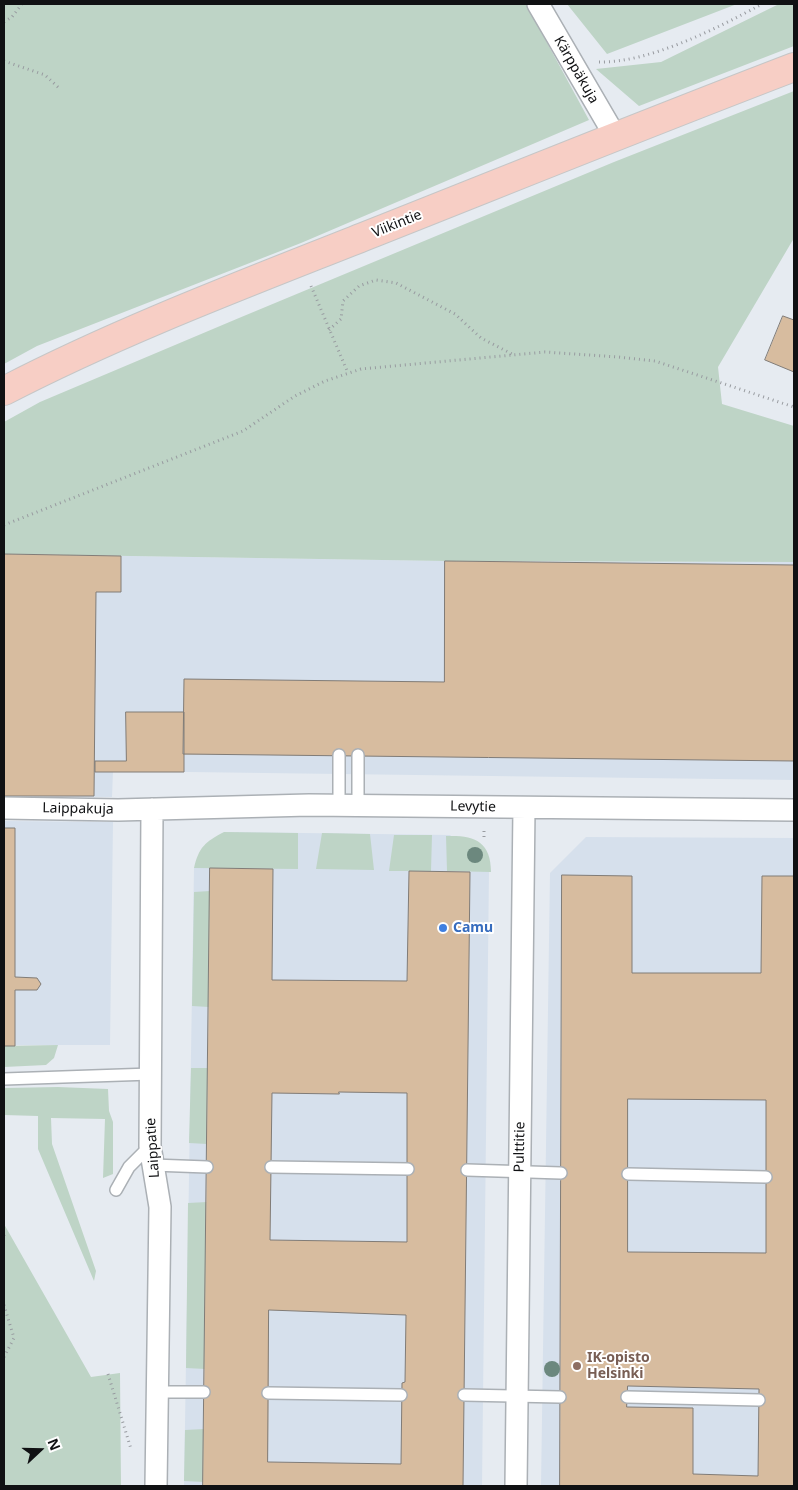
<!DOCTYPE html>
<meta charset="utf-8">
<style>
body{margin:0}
#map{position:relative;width:798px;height:1490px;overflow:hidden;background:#e6ebf1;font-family:"Noto Sans",sans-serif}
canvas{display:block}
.frame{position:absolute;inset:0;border:5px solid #101113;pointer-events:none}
.north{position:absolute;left:15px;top:1425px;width:50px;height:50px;-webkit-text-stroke:4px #fff;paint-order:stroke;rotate:69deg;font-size:14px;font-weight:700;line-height:20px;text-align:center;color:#101113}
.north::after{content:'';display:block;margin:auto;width:18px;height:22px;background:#101113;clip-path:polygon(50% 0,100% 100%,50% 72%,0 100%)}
</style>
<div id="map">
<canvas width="798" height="1490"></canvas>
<div class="frame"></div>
<div class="north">N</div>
</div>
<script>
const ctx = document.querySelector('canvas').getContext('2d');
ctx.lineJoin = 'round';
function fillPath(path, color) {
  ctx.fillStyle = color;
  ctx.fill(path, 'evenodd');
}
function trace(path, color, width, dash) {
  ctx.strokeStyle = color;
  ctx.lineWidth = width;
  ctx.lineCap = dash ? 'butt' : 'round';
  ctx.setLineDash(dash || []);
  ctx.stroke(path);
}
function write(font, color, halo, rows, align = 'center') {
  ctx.font = font + ' "Noto Sans",sans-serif';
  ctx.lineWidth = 4;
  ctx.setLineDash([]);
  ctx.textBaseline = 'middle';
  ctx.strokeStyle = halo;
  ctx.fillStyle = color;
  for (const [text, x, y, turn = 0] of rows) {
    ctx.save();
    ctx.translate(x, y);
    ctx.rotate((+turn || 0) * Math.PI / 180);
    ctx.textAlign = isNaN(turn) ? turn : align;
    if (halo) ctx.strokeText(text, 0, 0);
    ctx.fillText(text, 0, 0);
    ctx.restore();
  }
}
const built = new Path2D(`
 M4,554L445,561L794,562V780L113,771L112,797L4,796Z
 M4,821L113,822L110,1045H4Z
 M230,832L450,835L489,870L482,1486H184L194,868Z
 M586,837L794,838V1486H541L550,873Z`);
const green = new Path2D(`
 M4,4H526L589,120L301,243L37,346L4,364Z
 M567,4H737L607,54Z
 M779,4H794V46L639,106L596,69L661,62Z
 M794,91V238L718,367L722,404L794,426V562L445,561L4,554V422L40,402L239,318L614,162Z
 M224,832L298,833V869L194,868C199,847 205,842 224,832Z
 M322,833L370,834L374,870L316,869Z
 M394,835H432L431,871H389Z
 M446,836C474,835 491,841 491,872L447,871Z
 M210,891L209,1007L192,1006L194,892Z
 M58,1045L54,1058L46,1065L4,1067V1046Z
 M191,1068H208L207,1144L189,1143Z
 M58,1087L108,1089L109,1111L113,1122V1174L103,1178L105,1119L51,1118L52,1144L96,1271L94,1281L38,1149V1116L4,1115V1088Z
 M207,1202L205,1369L186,1368L188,1203Z
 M4,1224L91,1377L120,1373L121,1486H4Z
 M204,1429V1482L184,1481L185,1430Z`);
const building = new Path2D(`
 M783,316L794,320V372L765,360Z
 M4,554L121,556V592H96L94,796H4Z
 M445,561L794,565V761L183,754L184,679L444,682Z
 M126,712H184V772H95V761H126Z
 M4,828H15V977L37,978L41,984L37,990H15V1046H4Z
 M210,868L273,869L272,980L407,981L409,871L470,872L463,1486H203ZM339,1092L407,1093V1242L270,1240L272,1093L339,1094ZM269,1310L406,1315L405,1382L402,1383L401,1464L268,1462Z
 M562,875L632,876V973H761L762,876H794V1486H560ZM628,1099L766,1100V1253L628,1252ZM628,1386L759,1389L758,1476L693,1474V1408L627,1407Z`);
const path = new Path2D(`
 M4,22L12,17L22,4
 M4,61L45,75L59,88
 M599,62C649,63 718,28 762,4
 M311,286L348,373
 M329,330L341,319L343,301L359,286L376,280L396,283L455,314L481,338L512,354
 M4,525L243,431L295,396L325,381L361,369L545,352L618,357L655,361L794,407
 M484,837V830
 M4,1235L8,1232
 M4,1305L14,1338L4,1357
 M108,1374L131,1449`);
const lane = new Path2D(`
 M339,806V755
 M358,806V755
 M4,1079L151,1074
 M153,1165L207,1167
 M271,1167L408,1169
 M467,1170L561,1173
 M628,1174L766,1177
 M116,1190L129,1167L150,1146
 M157,1392H204
 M268,1393L401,1395
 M464,1395L560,1397
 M627,1397L759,1400`);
const street = new Path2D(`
 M538,4L615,136
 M4,808L118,810L309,805L794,810
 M152,809L150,1146L160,1207L156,1486
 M516,1486L524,808`);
const primary = new Path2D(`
 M4,391C120,331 242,285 363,237C507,180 650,122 794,67`);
const trees = [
 [475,855],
 [552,1369]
];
const markers = [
 [443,928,5,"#3f7fe0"],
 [577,1366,5,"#8d6e63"]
];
const streetNames = [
 ["Kärppäkuja",576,70,60],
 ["Viikintie",397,224,-22],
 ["Levytie",473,807,1],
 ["Laippakuja",78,809,1],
 ["Pulttitie",520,1147,-89],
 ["Laippatie",153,1148,-94]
];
const shopNames = [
 ["Camu",453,928]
];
const educationNames = [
 ["IK-opisto",587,1358],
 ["Helsinki",587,1374]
];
fillPath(built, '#d6e0ec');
fillPath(green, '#bed4c6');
fillPath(building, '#d7bc9f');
trace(building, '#817c77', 1);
trace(lane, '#abb0b5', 14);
trace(street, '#abb0b5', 24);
trace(primary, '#c6c6c6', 30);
trace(path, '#989ba0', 3, [1, 4]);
trace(lane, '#fff', 11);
trace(street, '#fff', 21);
trace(primary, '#f7cec5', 28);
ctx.fillStyle = '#6c887e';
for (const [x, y] of trees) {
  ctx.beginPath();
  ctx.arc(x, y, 8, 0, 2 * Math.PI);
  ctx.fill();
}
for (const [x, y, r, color] of markers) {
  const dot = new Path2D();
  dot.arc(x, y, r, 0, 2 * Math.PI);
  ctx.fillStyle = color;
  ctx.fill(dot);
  trace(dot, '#fff', 2);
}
write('14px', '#101113', '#fff', streetNames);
write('bold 14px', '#366cbe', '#fff', shopNames, 'left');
write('bold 14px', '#785e54', '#fff', educationNames, 'left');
</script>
